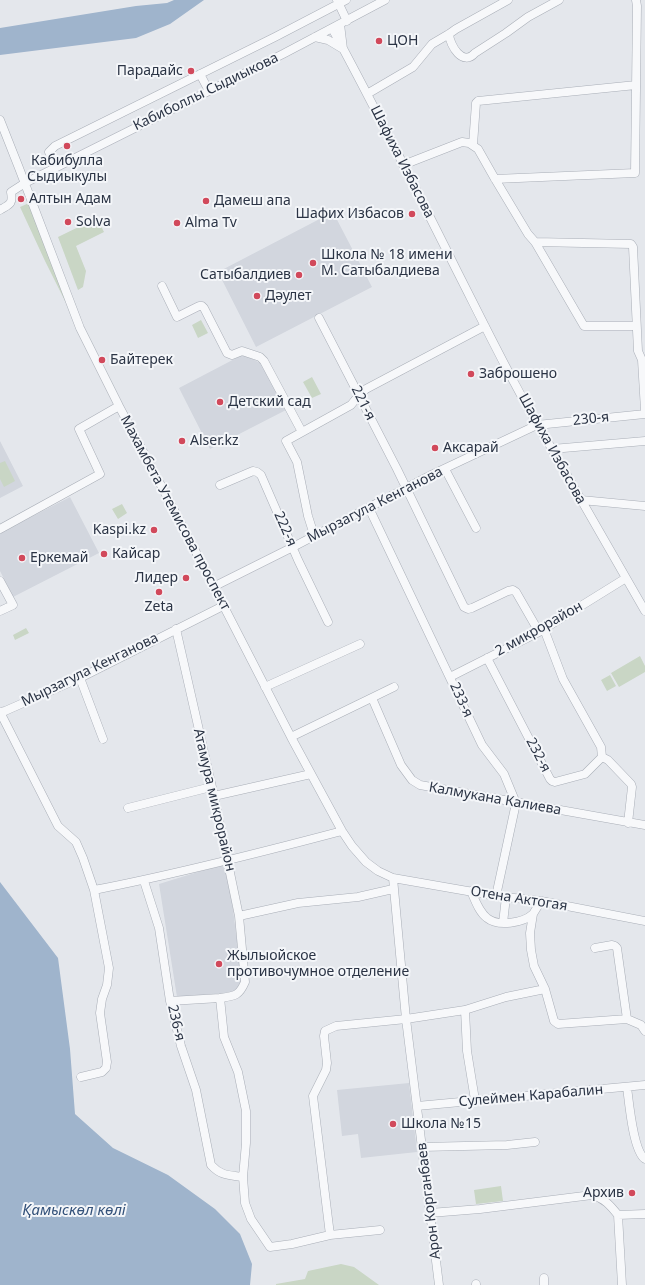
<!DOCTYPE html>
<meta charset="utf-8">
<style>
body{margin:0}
canvas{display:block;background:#e4e7ec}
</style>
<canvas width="645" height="1285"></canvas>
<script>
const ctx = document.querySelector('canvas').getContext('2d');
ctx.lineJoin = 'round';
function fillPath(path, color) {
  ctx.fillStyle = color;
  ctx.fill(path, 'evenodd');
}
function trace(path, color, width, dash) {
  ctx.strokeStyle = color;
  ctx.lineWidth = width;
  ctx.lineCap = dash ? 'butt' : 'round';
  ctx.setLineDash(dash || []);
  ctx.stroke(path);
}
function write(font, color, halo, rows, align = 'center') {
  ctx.font = font + ' "Noto Sans",sans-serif';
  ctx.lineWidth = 4;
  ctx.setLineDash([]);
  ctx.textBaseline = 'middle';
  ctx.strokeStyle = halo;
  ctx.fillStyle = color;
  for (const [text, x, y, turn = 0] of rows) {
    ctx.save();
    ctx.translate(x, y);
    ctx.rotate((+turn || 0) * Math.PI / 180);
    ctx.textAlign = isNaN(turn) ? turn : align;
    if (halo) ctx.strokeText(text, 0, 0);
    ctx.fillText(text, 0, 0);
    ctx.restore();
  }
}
const built = new Path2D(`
 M333,212L372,287L256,347L218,272Z
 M244,354L263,365L286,410L210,449L179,388Z
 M0,441L23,486L0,498Z
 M70,497L99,553L13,597L0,571V533Z
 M227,863L242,980L235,992L177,997L159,884Z
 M409,1083L417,1152L361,1158L358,1134L342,1136L337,1090Z`);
const green = new Path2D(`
 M29,203L68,307L45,261L20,207Z
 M97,218L104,232L76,246L86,271L83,287L78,290L58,237Z
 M201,320L208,333L198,338L192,325Z
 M312,377L321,394L312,398L303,382Z
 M5,461L15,481L4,487L0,479V463Z
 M122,504L127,513L118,519L112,509Z
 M26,628L29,633L15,640L13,635Z
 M640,656L645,666V672L619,687L611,673Z
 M610,675L616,686L607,691L601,680Z
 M501,1186L503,1201L476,1204L474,1190Z
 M341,1264L354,1267L379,1285H276V1284L305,1279L308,1271Z`);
const water = new Path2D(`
 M174,0H204L170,24L136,38L0,55V28L136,6L167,3Z
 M0,882L58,958L70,1049L75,1114L113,1148L168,1175L215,1209L240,1234L252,1264L250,1285H0Z`);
const minor = new Path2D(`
 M337,0L347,21
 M332,28C376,109 417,191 458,273C488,332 517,392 552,449L645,611
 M449,34C450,46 463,67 475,53L506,33L528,17L559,0
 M315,37L328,40L343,49L340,24
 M200,74L209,91
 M367,94L413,67L432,44L449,34L456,29L508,0
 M0,120L19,168L80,328L119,406L182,525L291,737L342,831L352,846L366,862L378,871L393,878L496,896L541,901L645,921
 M473,145L476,103L478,101L636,85
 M403,165L462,142L469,143L478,149L495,179L528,234L535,242L631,244L633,247L638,351L642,360L645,410
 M56,167L49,152L55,146L275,37L346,0
 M495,179L635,173L637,6L636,0
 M0,210C10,204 13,204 11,192L25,183L283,54L385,0
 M535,242L584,326H636
 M162,286L177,317L199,306H202L204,308L227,353L232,355L242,351L260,357L264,361L302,432
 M319,318L397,469L464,607L468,609L472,608L508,591L513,590L516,592L539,632
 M552,449L645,441
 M445,469L476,528
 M220,485L253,471L257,472L261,475L298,560L328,622
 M581,500L645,506
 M369,508L482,745L504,774L516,803L496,896
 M0,529L100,474L79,429L119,406
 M314,535L308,516L297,462L286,441L351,405L359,395L366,389L485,326
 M0,581L13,605L0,611
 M213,587L293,547L433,474L537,425L645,414
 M176,629L214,796L239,916L245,982C239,996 235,996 220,998L224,1037L238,1072L246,1111V1143L243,1177L245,1203L251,1219L270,1247L292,1244L330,1235L380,1230
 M487,658L550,779L552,781L555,782L585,774L602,757L601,747L563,679L544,629
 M450,677L539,632L626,578
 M80,678L103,739
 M265,687L360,644
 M372,698L401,765L412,780L420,785L645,825
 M0,712L58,826L76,842L83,858L94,890L109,968L107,985L102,999L100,1013L107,1062L106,1068L102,1072L81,1077
 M0,712L5,711L80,678L223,606
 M291,737L394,687
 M602,757L608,760L631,784L632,787L628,823
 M214,796L311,774
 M128,808L211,787
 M393,878L406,1019L439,1285
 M144,881L159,928L170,1001L181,1046L196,1090L211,1165C221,1176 229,1175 243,1177
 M94,890C177,874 259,853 342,831
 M471,891C475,900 479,912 487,918C498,927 523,923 533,914
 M541,901L533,914L530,933L531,950L534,966L545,989L554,1021L558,1024L627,1019L641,1025L645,1031
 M239,916L298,903L358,897L393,889
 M503,923L506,897
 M595,948L612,945L615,946L617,948L627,1019
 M170,1001L220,998
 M465,1010L467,1051L475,1100
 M627,1087C629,1102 633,1151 645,1159
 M417,1106L645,1085
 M422,1147L507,1145L535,1142
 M430,1213L480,1209L592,1195C605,1199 610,1205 618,1215L645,1214
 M618,1215L622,1285
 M330,1235L313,1096L326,1070L327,1063L324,1036L325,1031L336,1026L406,1019L465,1010L506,997L545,989
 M544,1278V1285
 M476,1284V1285`);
const markers = [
 [379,41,4,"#d1495b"],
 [191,71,4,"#d1495b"],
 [67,146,4,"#d1495b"],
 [21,199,4,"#d1495b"],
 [206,201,4,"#d1495b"],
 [412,214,4,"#d1495b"],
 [68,222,4,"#d1495b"],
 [177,223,4,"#d1495b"],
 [313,263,4,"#d1495b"],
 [299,275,4,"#d1495b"],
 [257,296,4,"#d1495b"],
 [102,360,4,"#d1495b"],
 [471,374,4,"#d1495b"],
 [220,402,4,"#d1495b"],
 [182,441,4,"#d1495b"],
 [435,448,4,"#d1495b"],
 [154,530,4,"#d1495b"],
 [104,554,4,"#d1495b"],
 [22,558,4,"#d1495b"],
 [186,578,4,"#d1495b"],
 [159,592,4,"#d1495b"],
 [219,964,4,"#d1495b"],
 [393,1124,4,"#d1495b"],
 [632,1193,4,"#d1495b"]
];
const poiNames = [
 ["ЦОН",387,41],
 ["Парадайс",183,71,"right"],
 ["Кабибулла",67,161,"center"],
 ["Сыдиыкулы",67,177,"center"],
 ["Алтын Адам",29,199],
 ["Дамеш апа",214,201],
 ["Шафих Избасов",404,214,"right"],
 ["Solva",76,222],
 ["Alma Tv",185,223],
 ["Школа № 18 имени",321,255],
 ["М. Сатыбалдиева",321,271],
 ["Сатыбалдиев",291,275,"right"],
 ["Дәулет",265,296],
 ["Байтерек",110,360],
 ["Заброшено",479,374],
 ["Детский сад",228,402],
 ["Alser.kz",190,441],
 ["Аксарай",443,448],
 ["Kaspi.kz",146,530,"right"],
 ["Кайсар",112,554],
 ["Еркемай",30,558],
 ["Лидер",178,578,"right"],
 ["Zeta",159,607,"center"],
 ["Жылыойское",227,956],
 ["противочумное отделение",227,972],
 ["Школа №15",401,1124],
 ["Архив",624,1193,"right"]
];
const streetNames = [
 ["Кабиболлы Сыдиыкова",206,92,-26],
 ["Шафиха Избасова",402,162,63],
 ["221-я",363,403,63],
 ["230-я",591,419,-6],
 ["Шафиха Избасова",552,449,61],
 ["Мырзагула Кенганова",375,505,-27],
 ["Махамбета Утемисова проспект",175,513,62],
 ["222-я",285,529,66],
 ["2 микрорайон",539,629,-29],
 ["Мырзагула Кенганова",90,670,-26],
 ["233-я",461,700,65],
 ["232-я",538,755,62],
 ["Калмукана Калиева",495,799,10],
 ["Атамура микрорайон",214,800,77],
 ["Отена Актогая",519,899,9],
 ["236-я",176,1023,77],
 ["Сулеймен Карабалин",531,1096,-5],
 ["Арон Корганбаев",429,1201,-97]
];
const waterNames = [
 ["Қамыскөл көлі",74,1211]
];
fillPath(built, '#d2d6de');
fillPath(green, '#c9d6c5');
fillPath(water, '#9fb4cc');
trace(minor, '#a9aeb7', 9);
trace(minor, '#f7f8fa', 8);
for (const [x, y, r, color] of markers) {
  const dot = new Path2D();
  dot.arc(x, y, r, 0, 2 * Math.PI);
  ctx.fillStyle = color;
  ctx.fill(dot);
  trace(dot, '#f4f6f9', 1.5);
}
write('14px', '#2b3445', '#f4f6f9', poiNames, 'left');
write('14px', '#2b3445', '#f4f6f9', streetNames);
write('italic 15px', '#34527a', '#f4f6f9', waterNames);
</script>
